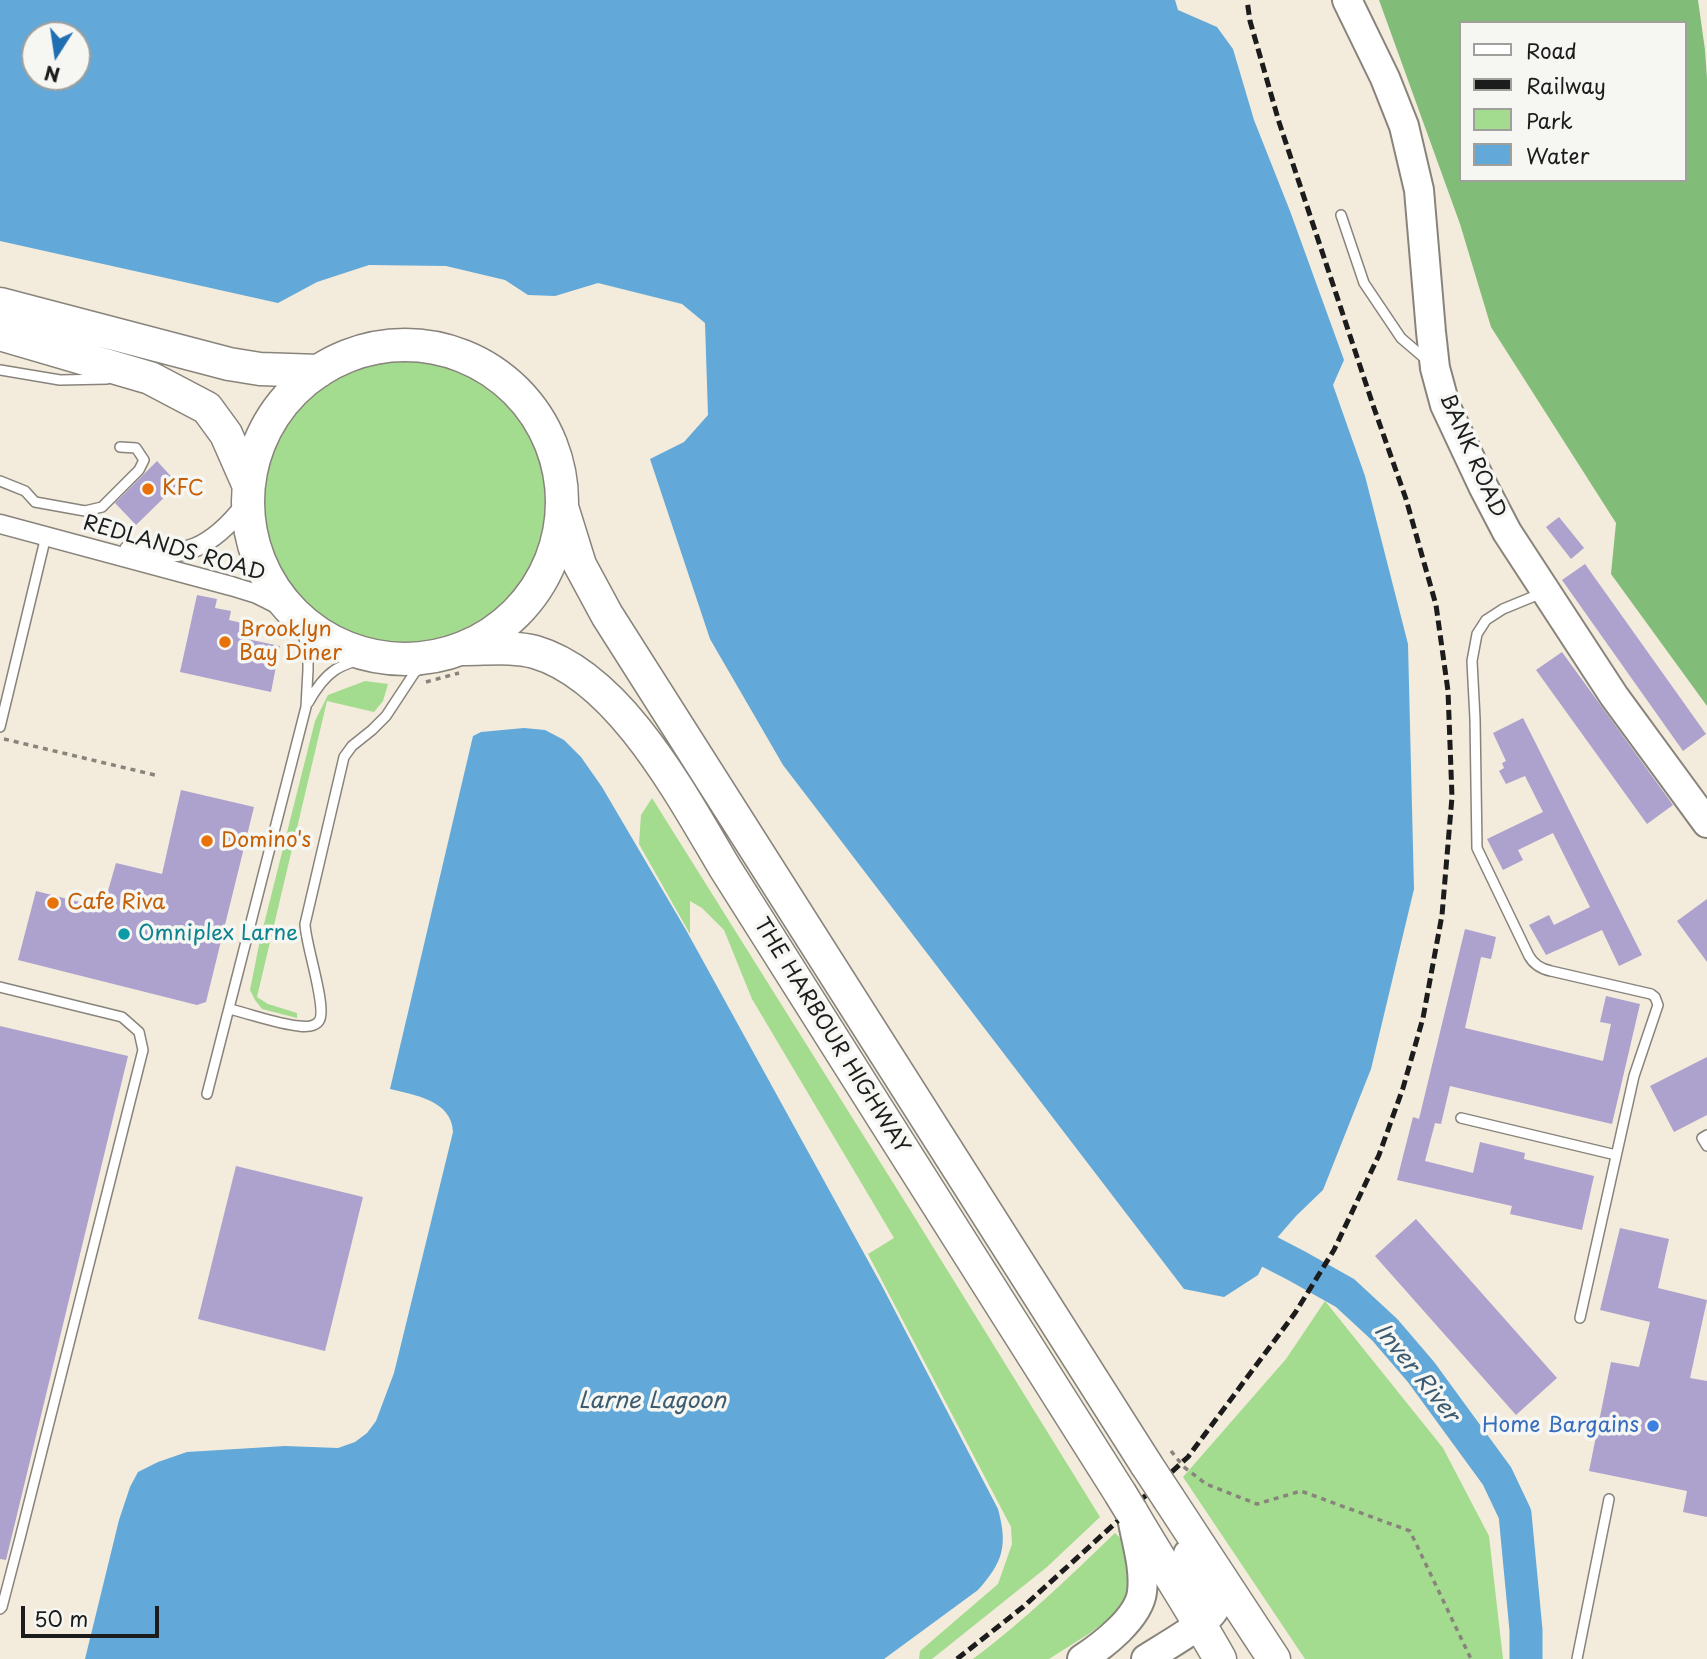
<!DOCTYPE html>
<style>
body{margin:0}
#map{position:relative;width:1707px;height:1659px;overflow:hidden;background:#f3ebdb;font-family:"Playpen Sans",sans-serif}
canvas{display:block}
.legend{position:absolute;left:1459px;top:21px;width:228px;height:161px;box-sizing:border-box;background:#f6f6f2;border:2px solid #9f9f9c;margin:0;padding:9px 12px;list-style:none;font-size:21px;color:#1c1c1c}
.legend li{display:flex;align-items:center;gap:14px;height:35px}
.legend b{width:35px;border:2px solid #9f9f9c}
.north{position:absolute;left:21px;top:21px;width:70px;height:70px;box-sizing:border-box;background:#f6f6f2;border:2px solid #9f9f9c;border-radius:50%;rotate:192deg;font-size:19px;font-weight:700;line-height:28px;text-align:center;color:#1c1c1c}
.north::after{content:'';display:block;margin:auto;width:24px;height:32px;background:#1f6fb2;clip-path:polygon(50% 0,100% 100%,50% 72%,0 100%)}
.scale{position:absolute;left:21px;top:1606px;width:138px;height:32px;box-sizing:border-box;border:4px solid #1c1c1c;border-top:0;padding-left:9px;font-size:21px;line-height:24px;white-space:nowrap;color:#1c1c1c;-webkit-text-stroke:5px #f6f6f2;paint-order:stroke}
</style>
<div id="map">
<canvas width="1707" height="1659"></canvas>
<ul class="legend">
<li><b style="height:9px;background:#fff"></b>Road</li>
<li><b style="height:9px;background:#1c1c1c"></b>Railway</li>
<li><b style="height:19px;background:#a3dc8e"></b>Park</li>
<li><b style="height:19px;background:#62a8d8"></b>Water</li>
</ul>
<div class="north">N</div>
<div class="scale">50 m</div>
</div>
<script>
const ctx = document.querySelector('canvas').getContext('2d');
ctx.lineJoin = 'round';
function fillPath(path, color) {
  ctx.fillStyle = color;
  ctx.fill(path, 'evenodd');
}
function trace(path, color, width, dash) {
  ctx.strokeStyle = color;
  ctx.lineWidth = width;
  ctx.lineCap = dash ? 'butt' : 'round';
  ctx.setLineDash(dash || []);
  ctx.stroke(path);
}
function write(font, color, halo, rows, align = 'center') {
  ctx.font = font + ' "Playpen Sans",sans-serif';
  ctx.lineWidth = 7;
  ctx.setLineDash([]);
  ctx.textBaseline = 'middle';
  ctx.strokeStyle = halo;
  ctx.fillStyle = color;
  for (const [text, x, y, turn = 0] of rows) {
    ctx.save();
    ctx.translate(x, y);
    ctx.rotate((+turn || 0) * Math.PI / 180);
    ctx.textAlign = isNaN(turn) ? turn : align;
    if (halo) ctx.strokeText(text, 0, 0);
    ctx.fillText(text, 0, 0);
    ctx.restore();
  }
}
const green = new Path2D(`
 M261 501a142 142 0 1 1 284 0a142 142 0 1 1-284 0Z
 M365,681L388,684L383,701L374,712L327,701L257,997L268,1004L297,1013V1018L262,1009L255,1000L250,990L260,940L315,721L328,695Z
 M652,798L907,1205L1100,1517L1047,1567L932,1659H919L920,1651L998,1584L1012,1544L1011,1527L868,1254L894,1238L752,999L724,930L702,908L690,901V934L639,844L641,815Z
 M1325,1301L1443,1448L1489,1536L1503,1659H1305L1183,1477L1286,1359Z
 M1115,1533L1122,1540L1130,1566V1581L1122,1604L1110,1618L1090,1633L1049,1659H973C1024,1621 1069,1577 1115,1533Z`);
const forest = new Path2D(`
 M1379,0H1698L1705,50L1707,79V706L1611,574L1616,523L1491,327L1460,224ZM1460,23H1684V180H1460Z`);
const water = new Path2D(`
 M0,0H1175L1178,10L1217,27L1233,49L1254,120L1290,211L1344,360L1333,385L1365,476L1408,644L1414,889L1371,1069L1323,1190L1296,1216L1276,1239L1258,1275L1224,1297L1184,1289L783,765L710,639L650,459L684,442L708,415L705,323L682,304L598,283L555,296L528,295L505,280L446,266L369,265L317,282L278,303L0,241ZM35,35H77V77H35Z
 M524,728L545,730L564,740L581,757L602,787L686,930L882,1286L998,1509C1008,1546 1003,1562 978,1590L884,1659H85L119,1520L130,1487L138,1472L158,1462L187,1452L285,1446L338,1448L355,1442L367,1433L376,1421L394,1373L453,1132C452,1100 414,1095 390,1089L473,736L481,732Z`);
const river = new Path2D(`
 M1270,1252L1297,1266L1345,1293L1385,1330L1421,1372L1497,1476L1515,1514L1526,1630V1659`);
const building = new Path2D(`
 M157,461L178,484L136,525L115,503Z
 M1559,517L1584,548L1571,559L1546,527Z
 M1585,564L1706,734L1683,751L1562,580Z
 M197,595L217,599L215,608L231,611L229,620L250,625L247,639L280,646L271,692L180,672Z
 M1562,652L1673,805L1647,824L1536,670Z
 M1523,718L1642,955L1619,966L1602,930L1546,955L1529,925L1549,915L1554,925L1590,907L1553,833L1518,850L1523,860L1503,870L1487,839L1543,812L1525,776L1506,784L1499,771L1504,768L1502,763L1506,761L1493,733Z
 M181,790L254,807L206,1002L197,1005L18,960L36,891L103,908L116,863L162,874Z
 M1707,899V962L1677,921Z
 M1465,929L1496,937L1491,959L1481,957L1465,1028L1603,1061L1611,1024L1600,1022L1606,996L1640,1004L1612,1124L1450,1086L1441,1124L1435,1123L1425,1161L1473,1173L1480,1142L1525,1153L1524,1159L1594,1176L1582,1230L1510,1214L1512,1206L1397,1180L1413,1117L1419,1119Z
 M0,1026L128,1056L6,1560L0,1559Z
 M1707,1057V1115L1674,1132L1650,1086Z
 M236,1166L363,1197L325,1351L198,1319Z
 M1416,1219L1557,1378L1516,1415L1375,1256Z
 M1620,1228L1669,1239L1658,1288L1707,1300L1690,1378L1707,1381V1517L1683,1512L1687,1491L1589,1471L1611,1362L1639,1367L1650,1322L1600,1310Z`);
const path = new Path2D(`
 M426,682L459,673
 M4,739L155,775
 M1184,1467L1206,1484L1257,1504L1301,1491L1410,1531L1471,1659`);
const lane = new Path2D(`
 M1341,215L1364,283L1401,338L1429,362
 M0,370L60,380L107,379
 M0,481L25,491L35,502L85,511L102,507L139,470L144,460L136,448L120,447
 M1542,593L1503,609L1486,620L1477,634L1472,661L1475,719L1477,848L1529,956C1534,965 1541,969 1551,971L1651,994L1655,997L1658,1005L1634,1076L1580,1318
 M308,703C326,670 339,664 375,656
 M0,727L46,536
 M0,987L122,1017L139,1032L143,1050L20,1538L2,1607L0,1609
 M229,1009C251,1014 277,1024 299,1026C305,1027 315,1027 319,1021C328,1009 305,943 305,924L344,757L352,746L372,730L386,716L415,672L440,658
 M207,1094L306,707L308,670V654L299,619
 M1461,1118L1616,1155
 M1707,1135L1702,1138L1707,1146
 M1577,1659L1609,1499`);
const street = new Path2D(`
 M0,524L231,586L257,594L287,609
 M129,550C185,560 211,548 245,505`);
const primary = new Path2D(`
 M1347,0L1385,78L1404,126L1419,190L1431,332L1435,368L1445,405L1483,486L1507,532L1614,696L1707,823
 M1082,1659C1102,1646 1139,1618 1142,1592C1145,1567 1136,1541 1132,1517
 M1146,1659C1159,1650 1212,1621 1215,1608C1217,1594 1195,1566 1188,1554`);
const highway = new Path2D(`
 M0,304L229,364L260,369L319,371
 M0,334L150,378L207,408L226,434L248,484
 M248 502a157 157 0 1 1 314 0a157 157 0 1 1-314 0Z
 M562,507L580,565L607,615L1146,1464
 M466,649C489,649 513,646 535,652C620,677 682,796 725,868L1120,1493
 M1169,1499L1274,1659
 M1131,1511C1160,1561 1192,1609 1220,1659`);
const rail = new Path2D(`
 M957,1659L1023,1607L1188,1457L1295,1313L1334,1250L1379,1155L1403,1088L1423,1018L1442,915L1452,797L1448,691L1436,605L1406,499L1374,408L1279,122L1250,21L1247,0`);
const pathBridge = new Path2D(`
 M1171,1451L1184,1467`);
const highwayBridge = new Path2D(`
 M1146,1464L1169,1499
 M1120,1493L1131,1511`);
const markers = [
 [148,489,7,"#e8710a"],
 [225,642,7,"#e8710a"],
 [207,841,7,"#e8710a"],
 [53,903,7,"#e8710a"],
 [124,934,7,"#0f9aa8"],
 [1653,1426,7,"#3f7fe0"]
];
const streetNames = [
 ["BANK ROAD",1472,456,66],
 ["REDLANDS ROAD",174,549,16],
 ["THE HARBOUR HIGHWAY",831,1036,58]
];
const foodNames = [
 ["KFC",162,489],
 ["Brooklyn",239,630],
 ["Bay Diner",239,654],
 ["Domino's",221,841],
 ["Cafe Riva",67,903]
];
const cultureNames = [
 ["Omniplex Larne",138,934]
];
const shopNames = [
 ["Home Bargains",1639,1426]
];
const waterNames = [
 ["Inver River",1416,1373,51],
 ["Larne Lagoon",652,1402]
];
fillPath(green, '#a3dc8e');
fillPath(forest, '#82bc79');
fillPath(water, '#62a8d8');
trace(river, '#62a8d8', 33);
fillPath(building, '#ada1ce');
trace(lane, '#88847c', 12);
trace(street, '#88847c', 21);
trace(primary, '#88847c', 32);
trace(highway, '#88847c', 35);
trace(path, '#88847c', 3.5, [5, 5]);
trace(lane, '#fff', 9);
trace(street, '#fff', 18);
trace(primary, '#fff', 28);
trace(highway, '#fff', 32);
trace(rail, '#1c1c1c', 5, [10, 5]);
trace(highwayBridge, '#88847c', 35, []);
trace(pathBridge, '#88847c', 3.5, [5, 5]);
trace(highwayBridge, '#fff', 32);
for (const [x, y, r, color] of markers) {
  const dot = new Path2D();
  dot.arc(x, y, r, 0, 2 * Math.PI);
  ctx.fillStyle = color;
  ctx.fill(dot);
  trace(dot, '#f6f6f2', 2.5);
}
write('21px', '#1c1c1c', '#f6f6f2', streetNames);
write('21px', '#c56008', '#f6f6f2', foodNames, 'left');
write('21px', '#0d838f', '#f6f6f2', cultureNames, 'left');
write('21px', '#366cbe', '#f6f6f2', shopNames, 'right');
write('italic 23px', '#3c5b71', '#f6f6f2', waterNames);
</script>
